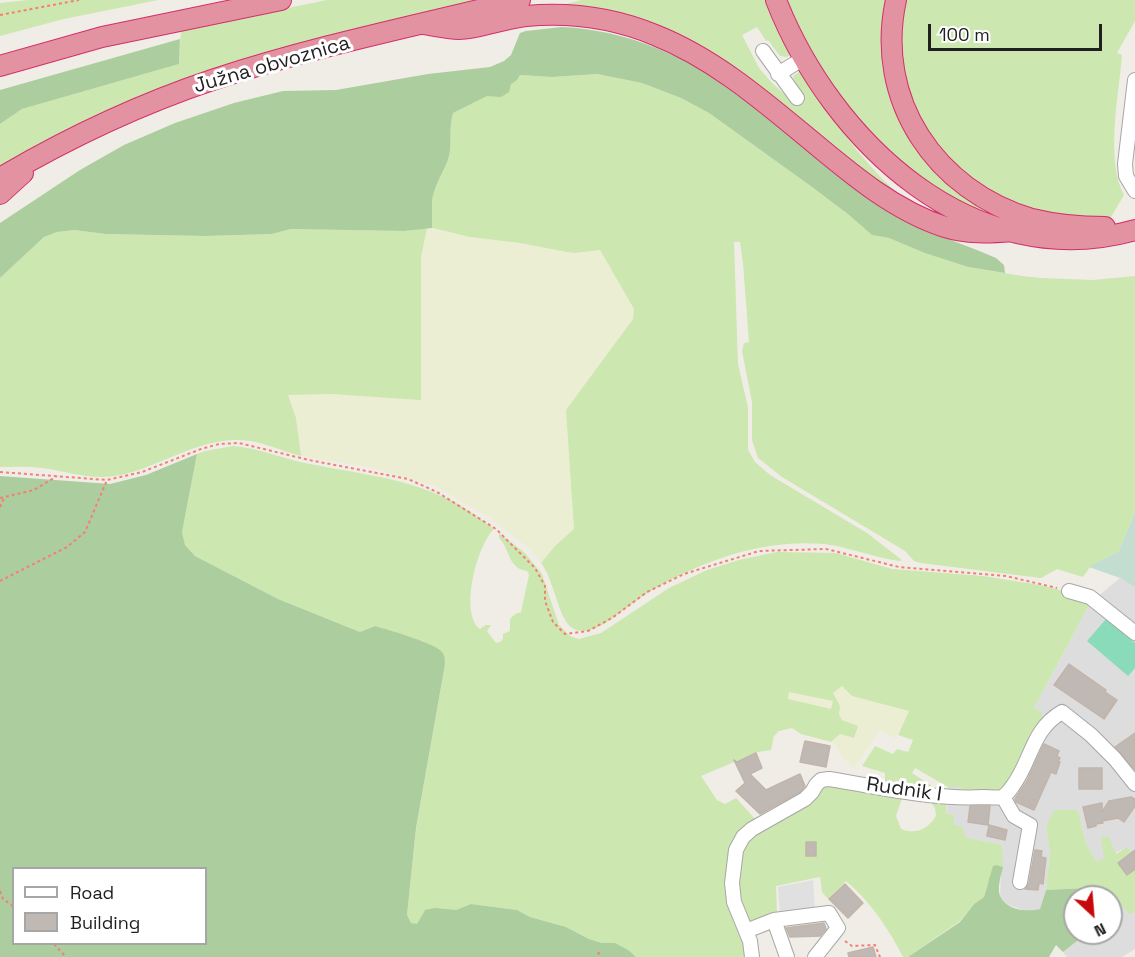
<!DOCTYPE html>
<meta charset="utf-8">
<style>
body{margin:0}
#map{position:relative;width:1135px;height:957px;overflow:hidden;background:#f0ede7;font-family:"Space Grotesk",sans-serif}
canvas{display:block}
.legend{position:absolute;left:12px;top:867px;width:195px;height:78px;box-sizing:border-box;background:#fff;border:2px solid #a6a6a6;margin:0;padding:8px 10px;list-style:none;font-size:18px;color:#202020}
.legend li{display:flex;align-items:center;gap:12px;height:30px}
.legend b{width:30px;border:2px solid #a6a6a6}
.north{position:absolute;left:1063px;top:885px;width:60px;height:60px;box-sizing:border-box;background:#fff;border:2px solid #a6a6a6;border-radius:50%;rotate:154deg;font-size:16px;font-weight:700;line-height:24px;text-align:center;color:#202020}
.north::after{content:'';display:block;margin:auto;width:21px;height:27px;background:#c6090c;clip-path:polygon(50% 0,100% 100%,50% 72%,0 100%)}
.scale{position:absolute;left:928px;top:24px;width:174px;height:27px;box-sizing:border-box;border:3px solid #202020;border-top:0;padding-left:8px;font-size:18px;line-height:21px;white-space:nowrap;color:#202020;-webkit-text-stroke:4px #fff;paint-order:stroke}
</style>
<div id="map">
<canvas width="1135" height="957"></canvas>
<ul class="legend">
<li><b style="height:8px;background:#fff"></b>Road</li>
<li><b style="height:16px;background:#c0b9b3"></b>Building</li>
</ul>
<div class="north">N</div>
<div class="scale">100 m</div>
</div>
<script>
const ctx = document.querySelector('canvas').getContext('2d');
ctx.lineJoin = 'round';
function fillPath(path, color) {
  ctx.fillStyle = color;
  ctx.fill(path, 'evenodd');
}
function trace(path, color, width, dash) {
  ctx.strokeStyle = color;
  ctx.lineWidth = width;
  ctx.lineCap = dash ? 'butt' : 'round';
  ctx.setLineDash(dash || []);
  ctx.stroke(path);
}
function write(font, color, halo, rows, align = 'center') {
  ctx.font = font + ' "Space Grotesk",sans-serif';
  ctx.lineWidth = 6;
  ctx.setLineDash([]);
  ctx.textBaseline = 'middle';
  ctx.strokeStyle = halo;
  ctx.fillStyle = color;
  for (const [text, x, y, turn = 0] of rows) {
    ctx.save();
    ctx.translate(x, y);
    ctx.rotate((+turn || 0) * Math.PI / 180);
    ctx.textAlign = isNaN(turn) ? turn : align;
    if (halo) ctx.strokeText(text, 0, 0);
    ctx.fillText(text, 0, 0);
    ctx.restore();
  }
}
const residential = new Path2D(`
 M1120,578L1135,586V856L1127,847L1097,862L1086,844L1078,810L1046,827L1050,852L1046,890L1040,909L1027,912L1007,904L1000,897L1002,845L965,837L946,815L948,787H962L963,794L1034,731L1042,712L1034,708L1090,603Z
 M1122,904L1130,915L1135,912V949L1122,957H1067L1063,952L1087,933H1111V914Z`);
const farmland = new Path2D(`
 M427,228L470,237L520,243L575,253L600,250L634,309L633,319L566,410L574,530L555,546L541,563L530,549L487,516L435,486L367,467L301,456L296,418L288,395L332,394L420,399L421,257Z
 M842,686L852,696L909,711L895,738L880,730L854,768L843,758L835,744L831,742L840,734L858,726L842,720L839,714L840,706L833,692Z
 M789,692L833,701L831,709L788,699Z`);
const grass = new Path2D(`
 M28,0H158L64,19L0,36V3Z
 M327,0H487L332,38L0,169V124L22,109L179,64L181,30Z
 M581,0H768L792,53L787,57L780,56L768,40L766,41L757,27L742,35L759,68L772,83L792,101L797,90L793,76L802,70C829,115 858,157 896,192L876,181C777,106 697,9 563,5Z
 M784,0H891L900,111L1004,222L938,194L882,146L851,112L806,48Z
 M904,0H1135V21L1117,53L1122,55C1119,94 1105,160 1124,195L1111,217L1102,220L1034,214L994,197L963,176L918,122L900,59Z
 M597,74L642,83L681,98L709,113L812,187L849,215L872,235L889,238L926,253L968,267L1022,276L1041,278L1093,280L1135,276V512L1119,551L1090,567L1083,577L1057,569L1041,578L921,563L914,561L905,551L782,477L758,458L752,440V402L742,351L744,343L749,342L743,263L740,242H734L738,364L748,408V450L755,462L770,475L867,533L902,560L900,561C874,558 850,547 824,544C777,540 729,552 687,572C668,580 648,592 632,604C621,611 610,622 598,627C591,631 579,633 572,628C558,618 554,579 541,563L555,546L574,529L566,410L633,319L634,309L600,250L575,253L567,252L520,243L470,237L432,228C432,220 432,212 432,204C432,189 443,173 448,160C453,145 448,130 453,113L517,80L520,75L552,77Z
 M427,228L421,257V400L332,394L288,395L296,418L301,456C281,451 260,440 239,440C194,439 158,469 115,476C90,480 66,471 42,468C28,466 14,467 0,467V278L44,237L57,232L74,230L106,234L205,236L272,234L291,229L404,231Z
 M233,446C255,448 274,455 296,461C343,472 394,475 439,495C459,503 477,516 494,529C477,545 459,613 480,629L486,625H491L487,631L496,643L500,642L503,639V634L510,631V619L515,614L521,612L529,575L527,571C507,568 510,548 499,538V533L525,553L542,574L559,625L570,636L579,639L601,633L669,588L707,570L739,560L777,552L836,553L892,569L983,576L1040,585L1060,590L1090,603L1034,708L1042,712V717L1033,732L1019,771L998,793L963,794L961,787H948L915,768L912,773L935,788L932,790L898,786L885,782V773L862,766L875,746L893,754L897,749L908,752L913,740L898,735L909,711L852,696L842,686L833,693L840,706L839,714L842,720L858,726L854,738L840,734L831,742L801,734L792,728L779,731L774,736L771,750L758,752L701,776L717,800L725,804L736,798L756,820L732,851L749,957H636L615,943H602L589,939L566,927L530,917L517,910L471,904L456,910H425L417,925L411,923L407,915L416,829L444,670L424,641L416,640L375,626L360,632L278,599L195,556L185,545L182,532L197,454L205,451ZM789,692L833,701L831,709L788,699Z
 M828,783L903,796L896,816L901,829C916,835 928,829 936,816L935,808L929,799L946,800V814L954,815V825L963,827L965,837L1002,845L1003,867L997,865L987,886L984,897L974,904L960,921L908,957H903C888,928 871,902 846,881L828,899L822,892L820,877L776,886L777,912L758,922H751L745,917L736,893L742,845L751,834Z
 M1054,810H1078L1086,844L1097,862L1104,858L1101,837H1109L1116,854L1127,847L1135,856V912L1130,915L1122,905L1112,913L1111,897H1098L1086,888L1046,890L1050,852L1046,827Z`);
const forest = new Path2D(`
 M562,27C628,30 688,57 741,96C785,129 823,169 869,198C888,210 909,222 929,231C951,241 974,248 996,258L1004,265L1005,273L968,267L925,253L889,238L872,235L849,215L812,187L709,113L681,98L642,83L597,74L552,77L520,75L517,80L511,84L509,92L501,97L487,96L453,113C448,130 453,145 448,160C443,173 432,189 432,204C432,212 432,220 432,228L404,231L291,229L272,234L205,236L106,234L74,230L57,232L44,237L0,278V223L80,170L124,145L175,123L234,103L283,91L336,90L428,74L490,67L504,61L511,55L520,33L526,31Z
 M180,39L179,64L22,109L0,124V90Z
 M197,454L182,532L185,545L195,556L278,599L360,632L375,626C388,630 435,643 442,652C446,657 445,664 444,670L416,828L407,915L411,923L417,924L425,910L435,908L456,910L471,904L517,910L530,917L566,927L589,939L602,943H615L628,950L636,957H0V476L110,484L146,475ZM14,868H206V944H14Z
 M997,865L1003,867C1001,875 997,888 1000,896C1007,911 1028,912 1040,909L1046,890L1086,888L1098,897H1075V933H1087L1063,952L1056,945L1049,957H908L960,922L974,904L984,897L993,866Z`);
const wetland = new Path2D(`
 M1135,512V587L1120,578L1089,567L1119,551Z`);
const pitch = new Path2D(`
 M1106,619L1135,643V668L1128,676L1087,641Z`);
const parking = new Path2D(`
 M813,880L815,910L780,916L778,887Z`);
const building = new Path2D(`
 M1069,664L1106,690L1105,692L1117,700L1104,719L1054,685Z
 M1135,733V770L1115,747Z
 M805,741L830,746L826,767L800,762Z
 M1044,744L1059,751L1057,756L1060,758L1058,761L1060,762L1056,774L1051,772L1034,810L1016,802L1015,799L1027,781Z
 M756,753L762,768L750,774L766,790L800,774L805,786L800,792L760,814L736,791L745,783L734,760L737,762Z
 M1079,768H1102V789H1079Z
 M1131,797L1135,799V806L1124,822L1118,818L1102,821L1103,823L1096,824V826L1088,828L1083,807L1102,803V812L1109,801Z
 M970,806H990L988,825L968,822Z
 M989,825L1007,830L1005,840L987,836Z
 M806,842H816V856H806Z
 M1035,850L1042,851L1041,857L1046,858L1043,884L1039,883L1038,890L1025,889L1029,884Z
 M1135,850V869L1127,875L1118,863Z
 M845,884L863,903L848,918L829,899Z
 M824,923L826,929L820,936L790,937L786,928Z
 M873,947L876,957H849L848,953Z`);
const path = new Path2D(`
 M0,15L79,0
 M0,472L107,480L142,472L201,449L219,444L239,443L309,460L408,479L437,492L496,529L535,568L545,586V601L553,622L565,634L588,631L612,618L647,592L684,574L759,551L826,549L899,567L1006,576L1057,588
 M0,498L34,490L57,476
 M0,507L4,498
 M0,581L67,547L85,532L107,480
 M0,891L3,899L14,907
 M845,941L852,946L875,945L880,957
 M54,944L66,957
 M598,952L601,957`);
const minor = new Path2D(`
 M763,51L797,98
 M778,74L804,58
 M1135,80L1125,164L1126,176L1135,191
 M1069,591L1090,597L1135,633
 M1003,797L1014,816L1030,825L1020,882
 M774,920L787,957
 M746,931L774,920L829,913L838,928L815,957
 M752,957L750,941L734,902L732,883L736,850L743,837L752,829L805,799L812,792L816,785L821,780L829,779C880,787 932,800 984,797C989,797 998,798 1002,797C1006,795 1010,790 1012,787C1032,761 1031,730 1062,712L1091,735L1115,759L1135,784`);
const highway = new Path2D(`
 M776,0C831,141 973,276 1135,230
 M896,0C874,100 936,191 1032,219C1056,225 1081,227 1105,227
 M423,24C435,26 448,29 459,29C478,29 505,18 526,16C570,12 614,18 655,35C713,58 761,99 808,138C850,173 893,210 945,227C967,234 989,233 1012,231
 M0,66L102,37L281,0
 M0,178C68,138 140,104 215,79C315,46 419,25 520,0
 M0,194L23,173`);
const streetNames = [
 ["Južna obvoznica",272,65,-16],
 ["Rudnik I",904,790,8]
];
fillPath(residential, '#dedddd');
fillPath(farmland, '#eceed3');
fillPath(grass, '#cce7af');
fillPath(forest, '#accd9d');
fillPath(wetland, '#c4ddd1');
fillPath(pitch, '#89dbba');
fillPath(parking, '#e0e0e0');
fillPath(building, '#c0b9b3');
trace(building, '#c1b4aa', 1.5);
trace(minor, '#a7a7a7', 16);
trace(highway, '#d32e69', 22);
trace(path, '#f47f74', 2, [3, 3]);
trace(minor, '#fff', 14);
trace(highway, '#e392a2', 20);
write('20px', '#202020', '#fff', streetNames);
</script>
